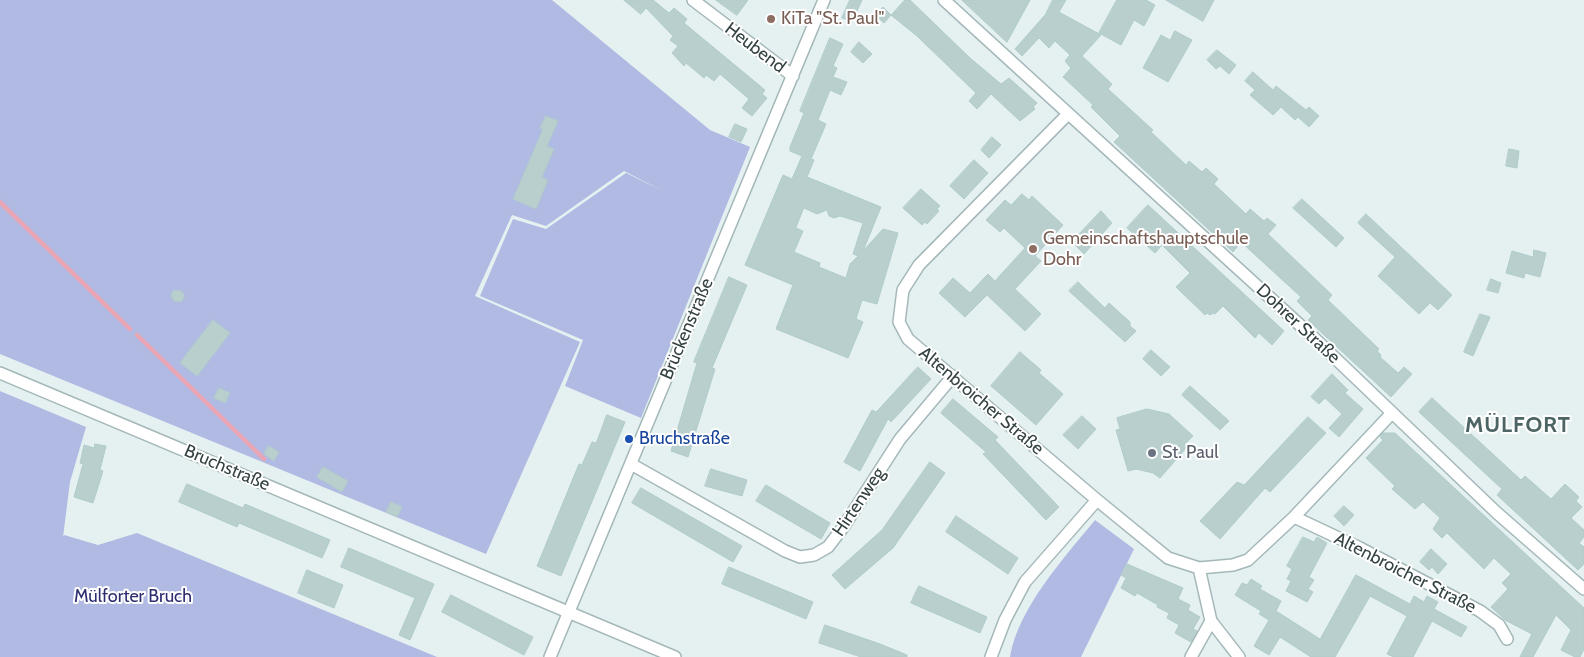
<!DOCTYPE html>
<meta charset="utf-8">
<style>
body{margin:0}
canvas{display:block;background:#e5f0f1}
</style>
<canvas width="1584" height="657"></canvas>
<script>
const ctx = document.querySelector('canvas').getContext('2d');
ctx.lineJoin = 'round';
function fillPath(path, color) {
  ctx.fillStyle = color;
  ctx.fill(path, 'evenodd');
}
function trace(path, color, width, dash) {
  ctx.strokeStyle = color;
  ctx.lineWidth = width;
  ctx.lineCap = dash ? 'butt' : 'round';
  ctx.setLineDash(dash || []);
  ctx.stroke(path);
}
function write(font, color, halo, rows, align = 'center') {
  ctx.font = font + ' Cabin,sans-serif';
  ctx.lineWidth = 4;
  ctx.setLineDash([]);
  ctx.textBaseline = 'middle';
  ctx.strokeStyle = halo;
  ctx.fillStyle = color;
  for (const [text, x, y, turn = 0] of rows) {
    ctx.save();
    ctx.translate(x, y);
    ctx.rotate((+turn || 0) * Math.PI / 180);
    ctx.textAlign = isNaN(turn) ? turn : align;
    if (halo) ctx.strokeText(text, 0, 0);
    ctx.fillText(text, 0, 0);
    ctx.restore();
  }
}
const green = new Path2D(`
 M0,0H552L710,130L750,147L641,418L565,386L583,340L480,296L513,219L546,229L626,173L665,192L624,171L546,226L512,215L475,296L580,342L486,554L0,354Z
 M0,391L86,427L70,482L63,537L64,535L98,545L137,533L437,657H0Z
 M1095,520L1134,549L1081,657H1010C1018,608 1064,558 1095,520Z`);
const stream = new Path2D(`
 M0,202L130,329
 M137,335L264,459`);
const building = new Path2D(`
 M624,0H653L669,13L674,8L687,19L684,23L765,90L762,94L767,98L752,116L742,108L749,99L720,74L714,81L706,75L704,78L686,63L684,66L672,53L678,46L670,40L673,36L646,8L641,14Z
 M716,0H748L737,15Z
 M850,0H862L852,22L842,18Z
 M905,0H910L970,58L1001,84L1009,78L1037,103L1033,107L1035,109L1020,121L991,94L977,109L969,101L976,93L917,36L891,15L884,23L875,15L883,7L891,15Z
 M962,0H1030L1007,42Z
 M1053,0H1066L1059,12L1101,35L1082,56L1112,84L1108,89L1153,130L1151,132L1186,165L1189,161L1202,172L1206,168L1218,179L1214,184L1246,214L1250,209L1264,221L1267,218L1276,225L1268,234L1332,295L1328,300L1379,349L1377,351L1381,355L1380,357L1398,373L1404,367L1412,374L1391,397L1308,320L1312,316L1297,301L1301,297L1241,242L1233,252L1114,142L1120,136L1091,107L1093,105L1063,77L1071,68L1065,61L1070,55L1055,41L1049,48L1039,38L1022,56L1015,49L1045,15Z
 M1117,0H1146L1155,5L1144,26L1134,20L1121,45L1099,33Z
 M1166,0H1214L1203,21Z
 M1175,31L1192,40L1168,82L1143,68L1161,35L1170,40Z
 M830,38L843,44L833,66L837,68L833,77L847,82L841,95L830,90L818,120L826,124L811,159L814,160L807,177L881,207L863,251L883,229L898,233L877,304L862,300L856,319L863,322L848,358L776,329L793,285L745,265L783,175L792,179L802,156L790,151V147L804,113L800,111ZM804,208L817,214L827,210L829,216L834,218L840,216L863,223L853,254L858,256L850,264L846,278L819,267L820,263L794,252L803,231L796,228Z
 M859,42L872,54L863,63L851,52Z
 M1217,50L1236,65L1229,74L1220,66L1216,69L1207,60Z
 M1253,72L1273,90L1276,86L1306,110L1309,107L1319,116L1309,127L1298,117L1295,120L1281,107L1273,115L1250,95L1255,90L1245,81Z
 M546,116L558,121L547,146L554,149L542,177L548,180L536,209L513,199L543,129L540,128Z
 M735,124L747,129L741,142L729,137Z
 M992,137L1001,145L989,158L981,150Z
 M1509,149L1519,151L1517,168L1506,166Z
 M974,160L988,173L964,199L950,186Z
 M921,189L940,206L937,209L939,211L927,224L925,222L922,225L903,208Z
 M1022,194L1029,200L1032,196L1063,225L1035,256L1041,261L1015,289L1041,314L1025,331L987,295L965,317L939,293L953,278L970,293L988,274L995,281L1025,248L1004,228L1000,232L986,220L1005,200L1011,205Z
 M1302,199L1344,238L1336,247L1293,208Z
 M1148,205L1284,331L1272,345L1259,333L1255,338L1223,306L1215,314L1213,313L1210,315L1207,313L1205,315L1176,287L1190,273L1162,245L1155,253L1127,228Z
 M1101,211L1112,223L1084,254L1072,242Z
 M1366,214L1452,295L1438,310L1430,303L1419,314L1378,276L1395,257L1358,223Z
 M1534,250L1546,253L1540,277L1525,273L1524,278L1506,273L1512,251L1533,257Z
 M729,277L747,285L712,368L715,369L688,457L671,451L697,363L694,362Z
 M1491,279L1501,283L1498,293L1487,290Z
 M1078,282L1105,308L1109,303L1130,322V326L1136,331L1125,342L1069,291Z
 M174,290L181,291L185,296L181,302L174,301L171,296Z
 M1480,314L1490,317L1473,356L1464,352Z
 M213,320L230,333L197,376L180,363Z
 M1151,350L1170,367L1161,376L1143,359Z
 M1020,352L1041,370L1039,373L1063,394L1036,425L991,386Z
 M918,367L931,379L891,422L888,419L860,471L844,462L872,410L876,412Z
 M1332,374L1348,390L1345,393L1363,409L1339,437L1329,428L1342,414L1325,398L1319,404L1311,397Z
 M1190,386L1229,421L1220,430L1182,395Z
 M219,388L230,393L225,403L214,398Z
 M1432,398L1521,480L1525,476L1551,499L1565,484L1579,497L1576,501L1582,507L1571,518L1584,530V537L1579,543L1584,547V564L1578,570L1497,495L1502,489L1419,412Z
 M953,399L998,437L995,440L1059,507L1046,520L983,454L986,452L941,413Z
 M1147,409L1169,414L1193,436L1184,445L1187,447L1160,478L1153,473L1136,469L1128,471L1116,430L1120,429L1117,418Z
 M607,415L625,422L561,576L537,566L579,464L582,465L592,442L596,443Z
 M1082,416L1096,429L1078,449L1063,435Z
 M1308,417L1326,433L1270,492L1265,488L1220,539L1200,521L1237,482L1244,485Z
 M1383,433H1395L1584,608V649L1580,657H1575L1561,650L1571,630L1556,615L1533,657H1520L1532,634L1505,620L1491,607L1508,589L1502,583L1511,574L1494,558L1484,569L1447,533L1442,538L1433,529L1440,518L1423,502L1415,509L1392,489L1395,486L1366,458L1383,440L1380,437Z
 M95,444L106,446L100,470L103,471L93,503L74,497L83,464L80,463L84,445L94,448Z
 M269,446L279,452L274,461L264,454Z
 M930,462L945,473L893,548L845,589L832,575L882,530Z
 M323,467L348,481L342,492L317,477Z
 M711,469L747,480L742,496L705,486Z
 M187,484L243,508L245,504L330,540L322,558L239,523L237,527L179,502Z
 M766,485L830,523L821,539L756,501Z
 M641,488L742,546L733,562L632,503Z
 M391,502L402,507L397,517L386,512Z
 M1344,506L1354,515L1344,526L1334,516Z
 M956,516L1018,558L1008,574L946,532Z
 M1303,537L1314,542L1317,537L1327,543L1309,577L1314,580L1308,589L1313,592L1307,602L1286,591L1291,581L1287,579L1292,569L1287,566Z
 M349,548L434,584L410,640L399,635L415,598L341,567Z
 M1431,549L1447,564L1438,574L1432,567L1429,570L1420,562Z
 M1127,564L1183,588L1178,599L1190,605L1188,610L1200,617L1193,629L1197,631L1191,642L1175,633L1179,625L1167,618L1169,613L1157,607L1158,605L1137,593L1135,596L1121,588L1126,578L1121,575Z
 M729,567L813,602L806,619L722,584Z
 M307,570L343,585L334,608L298,593Z
 M1356,575L1410,604L1414,596L1424,602L1427,596L1438,602L1434,609L1467,627L1461,637L1432,621L1413,657H1394L1387,654L1407,616L1370,596L1335,657H1311L1280,637L1269,655L1254,646L1269,620L1259,614L1261,611L1235,595L1242,583L1247,585L1251,579L1262,586L1260,589L1281,601L1276,611L1320,639Z
 M919,586L987,617L980,633L911,603Z
 M451,595L533,637L524,655L442,612Z
 M825,625L880,644L907,655V657H861L819,643Z`);
const street = new Path2D(`
 M693,0L793,76
 M944,0L1313,337L1497,513L1584,589
 M1068,114L919,265L903,290L899,322L908,339L1097,500L1168,558L1199,568L1233,565L1248,560L1294,517L1391,414
 M0,373L675,657
 M631,464L785,551L800,557L814,555L828,547L844,526L900,439L953,376
 M1294,517L1360,548L1480,611L1499,625L1507,639
 M1199,568L1211,621L1239,657
 M550,657L824,0
 M991,657L1005,620L1025,582L1097,500
 M1191,657L1211,621`);
const markers = [
 [771,19,5,"#8d6e63"],
 [1033,249,5,"#8d6e63"],
 [629,439,5,"#1a4fb4"],
 [1152,453,5,"#6b7280"]
];
const educationNames = [
 ["KiTa \"St. Paul\"",781,19],
 ["Gemeinschaftshauptschule",1043,239],
 ["Dohr",1043,260]
];
const streetNames = [
 ["Heubend",755,48,37],
 ["Dohrer Straße",1298,324,43],
 ["Brückenstraße",687,329,-67],
 ["Altenbroicher Straße",981,401,40],
 ["Bruchstraße",227,468,23],
 ["Hirtenweg",859,502,-56],
 ["Altenbroicher Straße",1405,573,27]
];
const transitNames = [
 ["Bruchstraße",639,439]
];
const worshipNames = [
 ["St. Paul",1162,453]
];
const parkNames = [
 ["Mülforter Bruch",133,597]
];
const districtNames = [
 ["MÜLFORT",1518,426]
];
fillPath(green, '#b0bae3');
trace(stream, '#eaa5b5', 4.5);
fillPath(building, '#b9cfce');
trace(building, '#afcccb', 1);
trace(street, '#a5b8b9', 14);
trace(street, '#fff', 11);
for (const [x, y, r, color] of markers) {
  const dot = new Path2D();
  dot.arc(x, y, r, 0, 2 * Math.PI);
  ctx.fillStyle = color;
  ctx.fill(dot);
  trace(dot, '#fff', 2);
}
write('18px', '#785e54', '#fff', educationNames, 'left');
write('18px', '#354343', '#fff', streetNames);
write('18px', '#164399', '#fff', transitNames, 'left');
write('18px', '#5b616d', '#fff', worshipNames, 'left');
write('18px', '#2d2e70', '#fff', parkNames);
ctx.letterSpacing = '1px';
write('bold 22px', '#4d6564', '#fff', districtNames);
ctx.letterSpacing = '0px';
</script>
